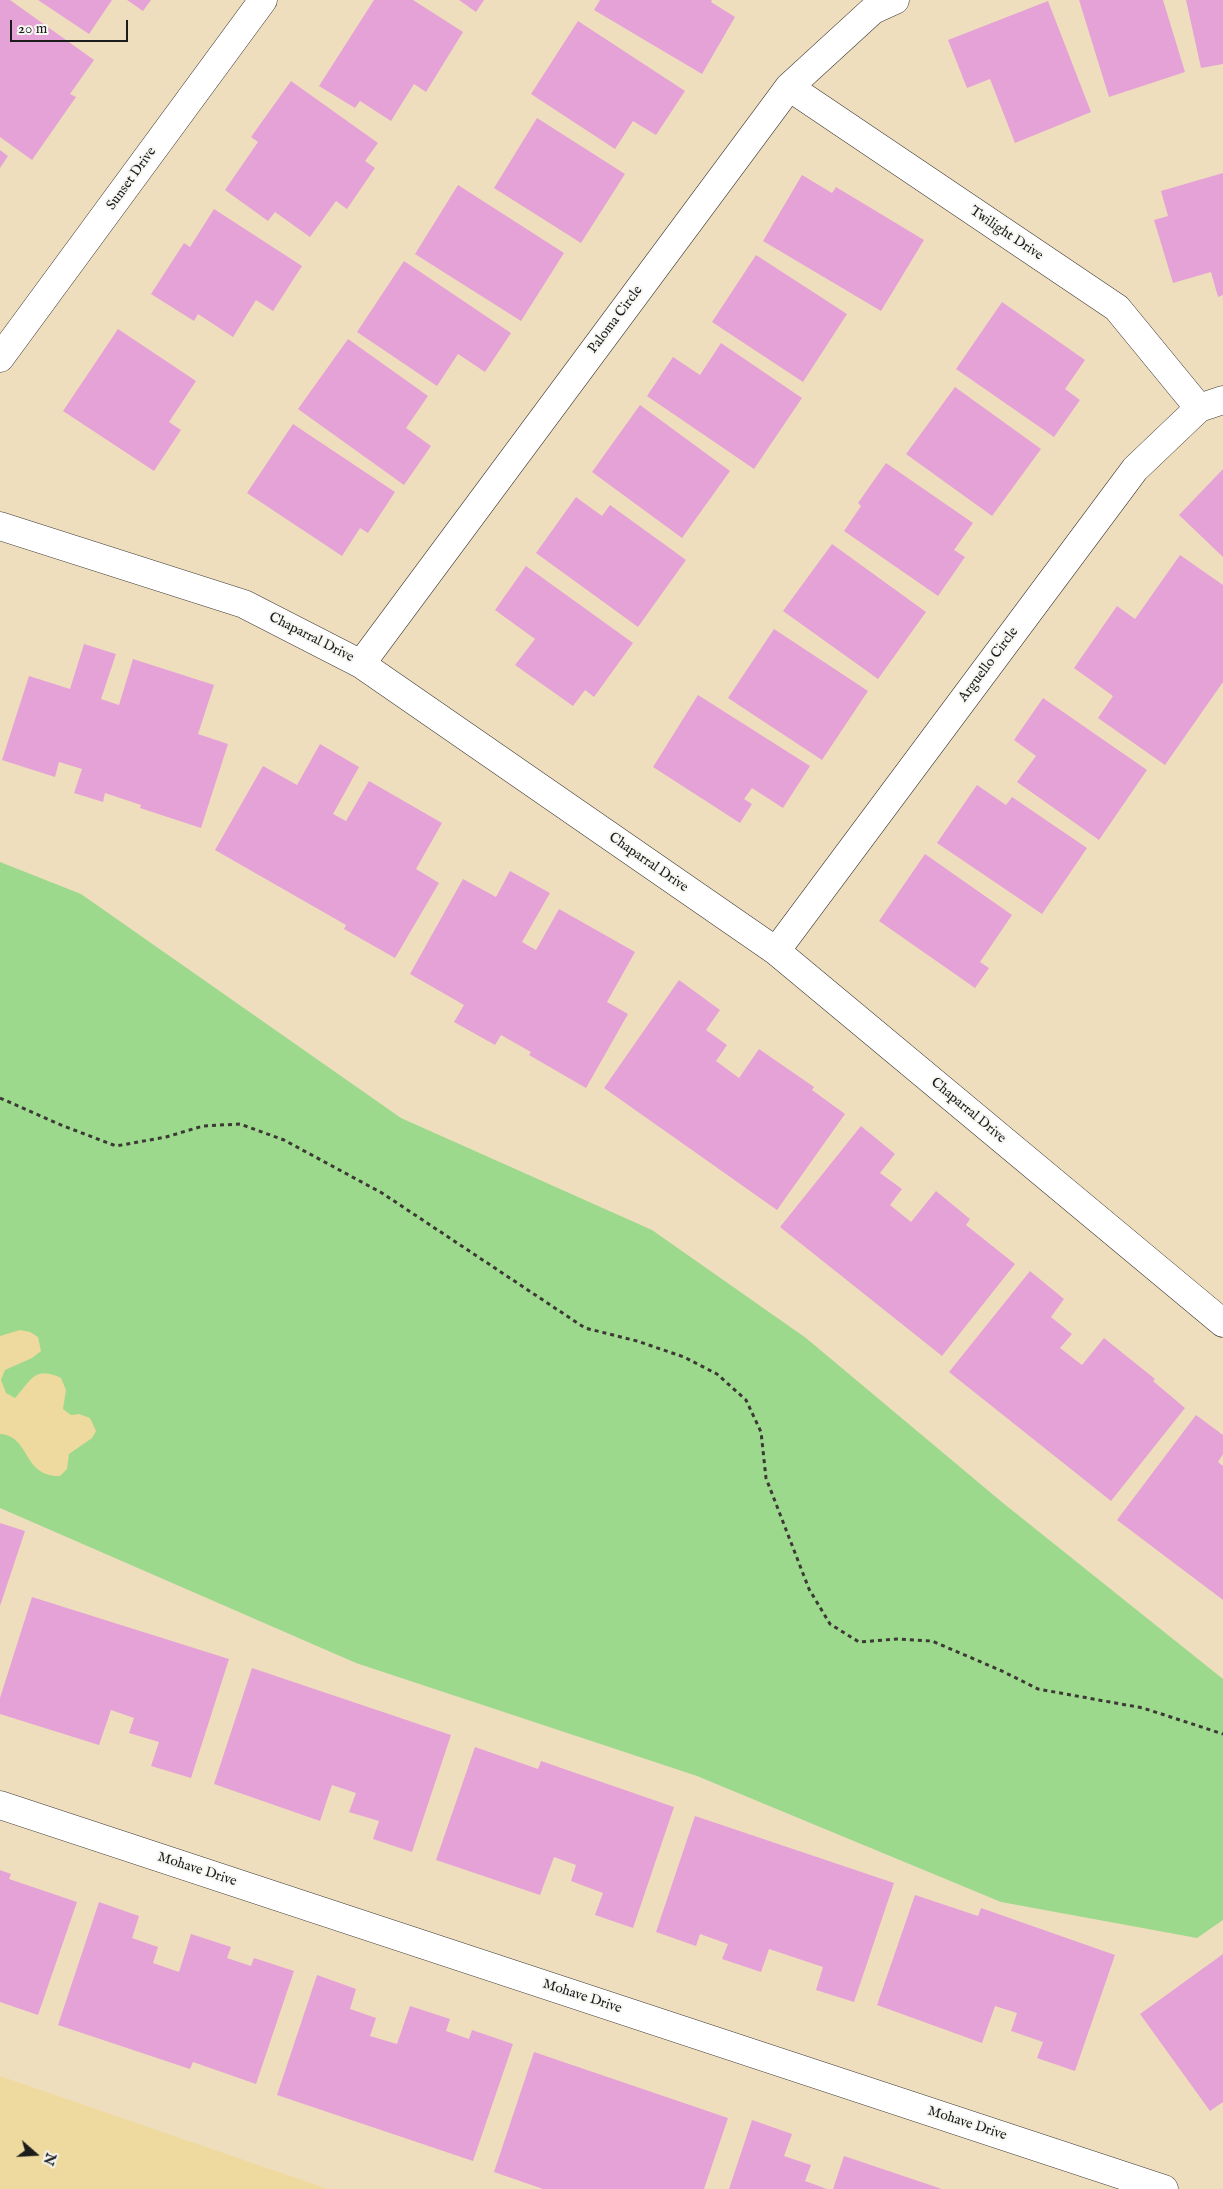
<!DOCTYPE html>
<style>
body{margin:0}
#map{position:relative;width:1223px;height:2189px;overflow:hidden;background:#efdebe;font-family:"IM FELL English",serif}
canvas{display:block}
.north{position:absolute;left:10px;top:2129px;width:50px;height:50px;-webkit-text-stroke:4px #f6f6f2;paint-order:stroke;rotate:109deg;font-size:14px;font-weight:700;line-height:20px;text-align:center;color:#1c1c1c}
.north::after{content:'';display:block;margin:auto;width:18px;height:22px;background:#1c1c1c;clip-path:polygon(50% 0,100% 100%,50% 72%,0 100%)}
.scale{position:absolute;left:10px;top:20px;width:118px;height:22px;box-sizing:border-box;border:2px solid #1c1c1c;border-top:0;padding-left:6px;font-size:15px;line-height:18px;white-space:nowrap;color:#1c1c1c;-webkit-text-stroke:4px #f6f6f2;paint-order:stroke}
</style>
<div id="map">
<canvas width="1223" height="2189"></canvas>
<div class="north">N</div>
<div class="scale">20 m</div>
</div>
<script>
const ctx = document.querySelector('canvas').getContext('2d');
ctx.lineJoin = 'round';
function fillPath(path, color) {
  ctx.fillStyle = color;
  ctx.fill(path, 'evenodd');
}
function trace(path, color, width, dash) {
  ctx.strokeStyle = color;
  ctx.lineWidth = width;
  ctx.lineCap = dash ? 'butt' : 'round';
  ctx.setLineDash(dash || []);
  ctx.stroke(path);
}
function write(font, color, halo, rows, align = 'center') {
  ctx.font = font + ' "IM FELL English",serif';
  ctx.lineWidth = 4;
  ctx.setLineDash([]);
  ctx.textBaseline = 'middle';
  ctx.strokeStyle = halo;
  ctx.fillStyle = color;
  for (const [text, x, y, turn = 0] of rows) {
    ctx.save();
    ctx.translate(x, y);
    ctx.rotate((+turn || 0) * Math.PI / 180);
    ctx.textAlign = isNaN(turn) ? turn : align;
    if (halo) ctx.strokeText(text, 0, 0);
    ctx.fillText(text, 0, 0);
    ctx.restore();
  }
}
const green = new Path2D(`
 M0,862L81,894L401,1118L652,1230L806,1338L1003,1503L1223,1679V1920L1197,1938L1001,1902L697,1776L356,1663L0,1508Z`);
const sand = new Path2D(`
 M20,1330L30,1332L38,1337L41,1351L32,1358L5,1370L1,1380L6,1393L15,1398C31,1381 34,1365 61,1378L66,1390L63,1409L71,1415L79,1414L90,1418L96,1431L92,1438L69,1454L67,1469L60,1476C22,1477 31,1436 0,1434V1336Z
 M0,2076L328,2189H0Z`);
const building = new Path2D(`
 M0,0H10L94,60L70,94L76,97L32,160L0,137Z
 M38,0H112L89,34Z
 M127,0H151L143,11Z
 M374,0H413L463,32L426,92L414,84L391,121L360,101L355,108L319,86Z
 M459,0H484L476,12Z
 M600,0H712L711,2L735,17L702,74L594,10Z
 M1079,0H1163L1185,72L1109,97Z
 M1186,0H1223V64L1201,68Z
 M1048,1L1091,112L1015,143L990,79L967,88L948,40Z
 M578,21L685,91L656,135L633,121L615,149L531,94Z
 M291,81L378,143L365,161L375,168L347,209L336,201L310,237L275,212L268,221L225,190L258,142L251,137Z
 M537,118L625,174L581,243L494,188Z
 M0,150L8,156L0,168Z
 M1223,173V295L1218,297L1211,272L1173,283L1154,220L1168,216L1161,191Z
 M802,175L832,193L836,187L924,240L881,311L763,241Z
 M458,185L564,253L521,321L415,254Z
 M214,209L302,266L273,311L256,300L233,337L198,314L194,321L151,294L184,243L190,247Z
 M756,255L847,314L803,382L712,322Z
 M404,261L511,333L485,372L458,354L437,386L357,332Z
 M1002,302L1085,360L1065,389L1080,400L1054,437L956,369Z
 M118,329L196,381L169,422L181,430L154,471L63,411Z
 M348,339L428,396L406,428L431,446L404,485L298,409Z
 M721,343L802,398L754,469L647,396L673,357L700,375Z
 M955,387L1041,449L992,516L906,454Z
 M640,405L730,471L682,538L592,472Z
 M293,424L395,492L368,533L360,528L342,556L247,493Z
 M886,463L973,523L954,550L965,557L938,596L844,531L861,506L858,503Z
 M1223,469V557L1179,515Z
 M576,497L602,516L610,505L686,560L638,627L536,553Z
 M832,544L926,612L878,679L783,611Z
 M1180,555L1223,585V682L1165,765L1098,718L1113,696L1074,668L1117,606L1135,619Z
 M526,566L633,643L594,697L585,690L573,706L515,665L535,639L495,610Z
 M774,629L868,691L822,760L728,698Z
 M84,644L116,654L101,699L119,705L133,659L214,685L198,734L228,744L201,828L140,808L141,805L105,793L103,802L74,793L82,769L59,762L55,777L2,760L29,676L70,689Z
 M698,695L810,766L783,808L752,788L744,799L752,804L740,823L653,767Z
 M1043,698L1147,770L1099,840L1017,782L1036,756L1014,740Z
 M320,744L359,767L333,814L346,821L369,781L442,823L416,869L439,883L395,958L344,929L346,925L215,850L263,766L297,785Z
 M977,785L1006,805L1012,797L1087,848L1042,914L937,843Z
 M925,854L1012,915L980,962L989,968L975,988L879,921Z
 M510,871L550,893L522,942L536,950L559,909L635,952L607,1002L628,1014L586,1088L529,1055L531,1052L501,1035L495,1045L454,1022L464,1005L410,974L463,879L496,897Z
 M679,980L720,1010L706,1030L727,1045L716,1061L739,1078L759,1049L814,1087L812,1090L845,1114L777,1210L604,1088Z
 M861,1126L895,1154L880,1173L902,1189L890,1205L911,1222L936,1191L970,1219L966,1225L1015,1264L942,1356L780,1227Z
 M1030,1271L1064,1299L1051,1317L1072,1334L1060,1348L1082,1365L1104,1338L1155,1379L1153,1381L1185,1408L1111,1501L949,1372Z
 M1196,1415L1223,1435V1454L1218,1462L1223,1466V1600L1117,1520Z
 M0,1523L25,1531L0,1606Z
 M32,1597L229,1659L191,1778L151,1766L159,1742L129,1733L134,1718L111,1710L99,1745L0,1714V1698Z
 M252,1668L451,1735L412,1852L373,1839L379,1821L349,1812L356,1793L332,1785L320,1821L214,1784Z
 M475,1747L538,1769L541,1761L674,1807L633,1928L595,1915L603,1893L571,1881L576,1865L554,1857L540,1895L436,1860Z
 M695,1816L894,1883L854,2002L816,1990L823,1967L769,1949L761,1972L722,1959L728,1944L700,1934L696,1946L656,1932Z
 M0,1870L11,1874L9,1879L77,1902L38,2015L0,2002Z
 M915,1895L978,1916L981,1908L1115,1955L1075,2071L1037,2058L1043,2042L1011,2031L1017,2013L995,2006L982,2043L877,2005Z
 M99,1902L139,1916L132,1938L158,1947L153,1963L179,1972L191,1934L231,1947L227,1958L251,1966L254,1958L294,1971L256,2084L193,2062L190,2069L58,2025Z
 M1223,1954V2102L1210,2111L1140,2014Z
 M317,1975L356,1989L350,2009L376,2018L370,2036L397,2044L410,2006L450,2019L446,2031L469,2039L472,2030L513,2044L473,2161L277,2095Z
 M534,2052L728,2118L704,2189H543L494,2172Z
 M752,2120L792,2134L784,2156L811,2165L805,2181L827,2189H729Z
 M844,2156L942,2189H833Z`);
const path = new Path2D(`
 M0,1098L61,1125L116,1146L166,1137L203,1126L240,1124L284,1140L382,1193L585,1328L637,1341L684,1357L717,1374L746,1400L761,1432L766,1478L809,1589L830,1624L859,1642L897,1639L932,1641L1002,1671L1038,1689L1143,1708L1223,1734`);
const street = new Path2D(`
 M789,87L1117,308L1199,408
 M0,358L263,0
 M0,526L244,604L361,664L776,951L1223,1323
 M361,664L789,87L873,10L895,0
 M776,951L1135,469L1199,408L1223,400
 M0,1805L1164,2189`);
const streetNames = [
 ["Sunset Drive",132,179,-54],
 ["Twilight Drive",1006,234,34],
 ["Paloma Circle",616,320,-53],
 ["Chaparral Drive",311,638,27],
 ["Arguello Circle",989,665,-53],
 ["Chaparral Drive",648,863,35],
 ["Chaparral Drive",968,1111,40],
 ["Mohave Drive",197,1870,18],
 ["Mohave Drive",582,1997,18],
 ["Mohave Drive",967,2124,18]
];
fillPath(green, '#9cd98d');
fillPath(sand, '#eeda9e');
fillPath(building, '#e5a2d6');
trace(street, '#3c3934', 29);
trace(path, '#3c3934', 3, [4, 4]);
trace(street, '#fff', 28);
write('14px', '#1c1c1c', '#f6f6f2', streetNames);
</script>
